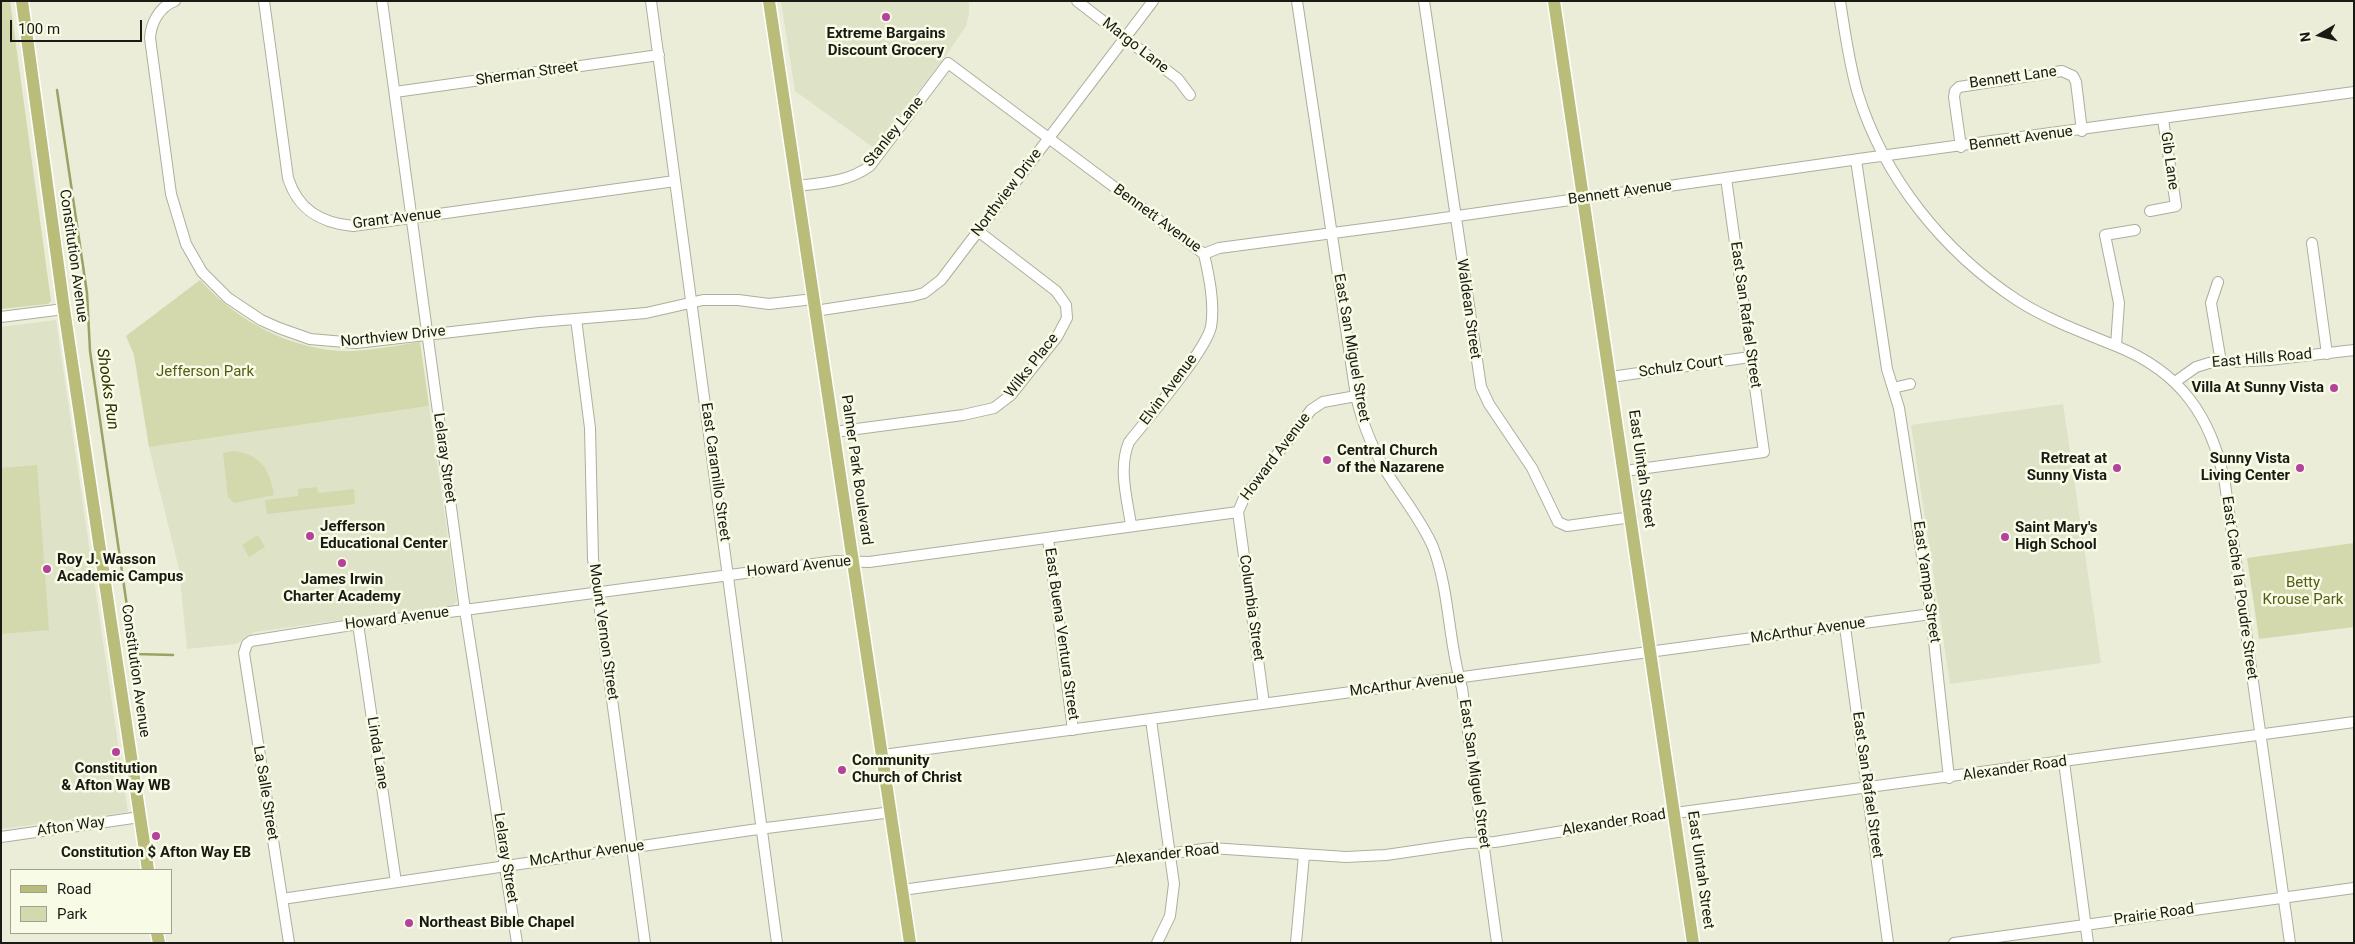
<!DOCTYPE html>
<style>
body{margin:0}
#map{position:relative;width:2355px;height:944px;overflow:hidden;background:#ebedd9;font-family:Roboto,sans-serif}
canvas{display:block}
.frame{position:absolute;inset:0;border:2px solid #191a13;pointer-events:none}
.legend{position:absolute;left:10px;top:869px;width:162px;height:65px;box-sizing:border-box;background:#f8fbe6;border:1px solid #9fa192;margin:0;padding:6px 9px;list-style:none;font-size:15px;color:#191a13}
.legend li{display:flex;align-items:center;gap:10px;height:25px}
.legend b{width:25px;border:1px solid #9fa192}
.north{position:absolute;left:2295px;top:10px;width:50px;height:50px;-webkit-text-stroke:4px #f8fbe6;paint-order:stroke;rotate:262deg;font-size:14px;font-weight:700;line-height:20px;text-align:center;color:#191a13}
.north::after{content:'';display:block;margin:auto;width:18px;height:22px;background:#191a13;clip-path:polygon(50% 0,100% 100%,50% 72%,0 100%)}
.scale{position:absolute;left:10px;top:20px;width:132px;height:22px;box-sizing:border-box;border:2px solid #191a13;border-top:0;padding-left:6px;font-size:15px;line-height:18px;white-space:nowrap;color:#191a13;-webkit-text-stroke:4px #f8fbe6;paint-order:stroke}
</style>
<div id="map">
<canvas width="2355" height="944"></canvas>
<div class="frame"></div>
<ul class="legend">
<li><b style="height:6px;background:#b9bd79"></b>Road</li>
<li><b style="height:14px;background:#d3d9ac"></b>Park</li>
</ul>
<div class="north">N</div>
<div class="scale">100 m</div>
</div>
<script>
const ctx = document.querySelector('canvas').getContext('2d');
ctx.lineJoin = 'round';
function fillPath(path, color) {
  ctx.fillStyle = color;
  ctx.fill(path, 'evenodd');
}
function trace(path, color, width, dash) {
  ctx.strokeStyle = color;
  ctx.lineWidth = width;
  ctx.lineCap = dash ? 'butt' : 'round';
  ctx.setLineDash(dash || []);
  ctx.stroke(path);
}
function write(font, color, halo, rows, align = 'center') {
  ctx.font = font + ' Roboto,sans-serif';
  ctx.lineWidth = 5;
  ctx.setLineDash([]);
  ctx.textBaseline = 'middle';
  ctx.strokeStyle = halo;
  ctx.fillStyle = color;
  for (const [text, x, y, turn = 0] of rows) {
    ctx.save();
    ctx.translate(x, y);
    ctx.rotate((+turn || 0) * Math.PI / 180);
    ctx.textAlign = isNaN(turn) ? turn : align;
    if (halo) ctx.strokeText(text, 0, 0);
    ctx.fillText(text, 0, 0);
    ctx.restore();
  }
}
const built = new Path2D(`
 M781,1H969V14L966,26L947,54L874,148L795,91Z
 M56,320L128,812L1,829V327Z
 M2063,404L2101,663L1950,684L1911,425Z
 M429,406L457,601L453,605L254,632L236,644L187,649L179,569L149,447Z`);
const green = new Path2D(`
 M1,1H10L51,301L48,304L1,309Z
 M200,280C238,322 294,352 352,351C375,350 398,345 420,342L429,406L149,447L134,355L126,336Z
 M232,451C260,453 270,470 274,495L234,503L228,497L223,453Z
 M37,465L49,630L1,634V468Z
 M317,487L318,493L354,489L355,504L267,514L265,500L298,496V489Z
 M258,535L265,547L249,557L242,545Z
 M2354,543V627L2259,639L2247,558Z`);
const stream = new Path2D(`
 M57,90L87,293L90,351L132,641L136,654L173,655`);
const minor = new Path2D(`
 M175,1C159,7 151,23 150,38L171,194L186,244L202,272L228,298L261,320L279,328L310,339L356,343L539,322L646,313L703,300H738L769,304L814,299
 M264,1L288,178C298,210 321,223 353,226L675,181
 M382,1L465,610L517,943
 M651,1L777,943
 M1077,1L1178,79L1190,95
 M1297,1L1356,396C1363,426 1374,453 1391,479C1406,502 1422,522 1433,547C1450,592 1448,642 1462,688L1497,943
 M1424,1L1481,387L1489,404L1532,468L1558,522L1567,526L1632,517
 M1840,1C1845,32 1849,64 1858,94C1884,178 1944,252 2017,300C2048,320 2082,332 2116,346C2181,372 2212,417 2225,484L2290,943
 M395,92L659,55
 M1961,147L1954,97L1955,91L1959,87L2062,71L2073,76L2076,82L2082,131
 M1856,160L1887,369L1899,408L1931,614L1949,778
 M797,186C823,183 848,182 870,166L948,63L1204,254L1219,248L1394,225L1866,158L2354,92
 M2150,211L2176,206L2163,119
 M2312,243L2327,354
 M2218,282L2211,303L2221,362
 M815,311L913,296L924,293L941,280L1153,1
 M1,317L64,309
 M576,319L590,428L593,559L645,943
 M2116,345L2119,303L2105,235L2135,230
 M1611,377L1750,357
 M2175,382L2196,367L2209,363L2269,360L2354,350
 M1893,388L1910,384
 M834,432L963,415L994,408L1011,395L1057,337L1067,318L1066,305L1056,291L978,231
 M1625,471L1764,452L1726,178
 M1238,512L1264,704
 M1131,525C1127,498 1118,468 1129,442C1148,418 1205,352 1211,327C1215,304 1209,276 1204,254
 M1048,539L1073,730
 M358,624L396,882
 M1845,627L1888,943
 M1151,720L1174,884L1170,916L1157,943
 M883,755L1931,614
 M2064,762L2088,943
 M1,837L140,817
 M902,890L1211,848L1346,857L1386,855L1468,843L1495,842L1675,813L2354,722
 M282,899L751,830L892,812
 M289,943L244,653L247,644L251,641L358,624L836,561L869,562L1238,512L1244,498L1311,410L1323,402L1356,396
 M1296,943L1304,855
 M1954,943L2354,888`);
const major = new Path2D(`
 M22,1L64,309L148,870
 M769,1L910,943
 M1554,1L1693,943
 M157,933L159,943`);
const markers = [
 [886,17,5,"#b5419a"],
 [2334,388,5,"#b5419a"],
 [1327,460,5,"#b5419a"],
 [2117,468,5,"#b5419a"],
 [2300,468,5,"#b5419a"],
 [310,536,5,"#b5419a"],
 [2005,537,5,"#b5419a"],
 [342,563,5,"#b5419a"],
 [47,569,5,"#b5419a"],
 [116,752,5,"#b5419a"],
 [842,770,5,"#b5419a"],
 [156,836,5,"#b5419a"],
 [409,923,5,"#b5419a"]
];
const poiNames = [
 ["Extreme Bargains",886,34,"center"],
 ["Discount Grocery",886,51,"center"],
 ["Villa At Sunny Vista",2324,388,"right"],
 ["Central Church",1337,451],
 ["of the Nazarene",1337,468],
 ["Retreat at",2107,459,"right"],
 ["Sunny Vista",2107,476,"right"],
 ["Sunny Vista",2290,459,"right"],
 ["Living Center",2290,476,"right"],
 ["Jefferson",320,527],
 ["Educational Center",320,544],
 ["Saint Mary's",2015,528],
 ["High School",2015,545],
 ["Roy J. Wasson",57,560],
 ["Academic Campus",57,577],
 ["James Irwin",342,580,"center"],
 ["Charter Academy",342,597,"center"],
 ["Community",852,761],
 ["Church of Christ",852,778],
 ["Constitution",116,769,"center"],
 ["& Afton Way WB",116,786,"center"],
 ["Constitution $ Afton Way EB",156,853,"center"],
 ["Northeast Bible Chapel",419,923]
];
const streetNames = [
 ["Margo Lane",1135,46,38],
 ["Sherman Street",527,74,-8],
 ["Bennett Lane",2013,78,-8],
 ["Stanley Lane",894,132,-51],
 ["Bennett Avenue",2021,139,-8],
 ["Gib Lane",2169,161,82],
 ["Northview Drive",1007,193,-53],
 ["Bennett Avenue",1620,193,-8],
 ["Grant Avenue",397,219,-7],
 ["Bennett Avenue",1157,219,36],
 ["Constitution Avenue",73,256,82],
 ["Waldean Street",1468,309,82],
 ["East San Rafael Street",1745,315,82],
 ["Northview Drive",393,337,-6],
 ["East San Miguel Street",1351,348,80],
 ["East Hills Road",2262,359,-5],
 ["Wilks Place",1032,366,-52],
 ["Schulz Court",1681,367,-8],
 ["Elvin Avenue",1169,390,-53],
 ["Howard Avenue",1276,457,-53],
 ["Lelaray Street",444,458,82],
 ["East Uintah Street",1641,469,82],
 ["Palmer Park Boulevard",856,470,82],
 ["East Caramillo Street",715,472,82],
 ["Howard Avenue",799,567,-6],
 ["East Yampa Street",1926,582,82],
 ["East Cache la Poudre Street",2239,588,82],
 ["Columbia Street",1251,608,82],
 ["Howard Avenue",397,619,-7],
 ["McArthur Avenue",1808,631,-8],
 ["Mount Vernon Street",603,632,82],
 ["East Buena Ventura Street",1061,634,82],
 ["Constitution Avenue",135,671,82],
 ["McArthur Avenue",1407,685,-7],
 ["Linda Lane",377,753,81],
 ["Alexander Road",2015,769,-8],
 ["East San Miguel Street",1474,774,82],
 ["East San Rafael Street",1867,785,82],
 ["La Salle Street",265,793,81],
 ["Alexander Road",1614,823,-9],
 ["Afton Way",71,827,-8],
 ["McArthur Avenue",587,854,-8],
 ["Alexander Road",1167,855,-6],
 ["Lelaray Street",505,858,81],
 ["East Uintah Street",1700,870,82],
 ["Prairie Road",2154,915,-8]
];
const parkNames = [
 ["Jefferson Park",205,372],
 ["Betty",2303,583],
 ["Krouse Park",2303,600]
];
const waterNames = [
 ["Shooks Run",107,389,82]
];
fillPath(built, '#dee2c6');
fillPath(green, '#d3d9ac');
trace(stream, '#9ba263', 2.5);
trace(minor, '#acaf9c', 12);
trace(major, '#fff', 15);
trace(minor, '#fff', 10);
trace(major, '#b9bd79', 12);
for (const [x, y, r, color] of markers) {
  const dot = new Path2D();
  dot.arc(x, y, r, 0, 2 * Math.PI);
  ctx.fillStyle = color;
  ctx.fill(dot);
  trace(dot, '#f8fbe6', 2);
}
write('bold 15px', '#191a13', '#f8fbe6', poiNames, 'left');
write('15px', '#191a13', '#f8fbe6', streetNames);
write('15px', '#575b14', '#f8fbe6', parkNames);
write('italic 16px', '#2c2f00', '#f8fbe6', waterNames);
</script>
